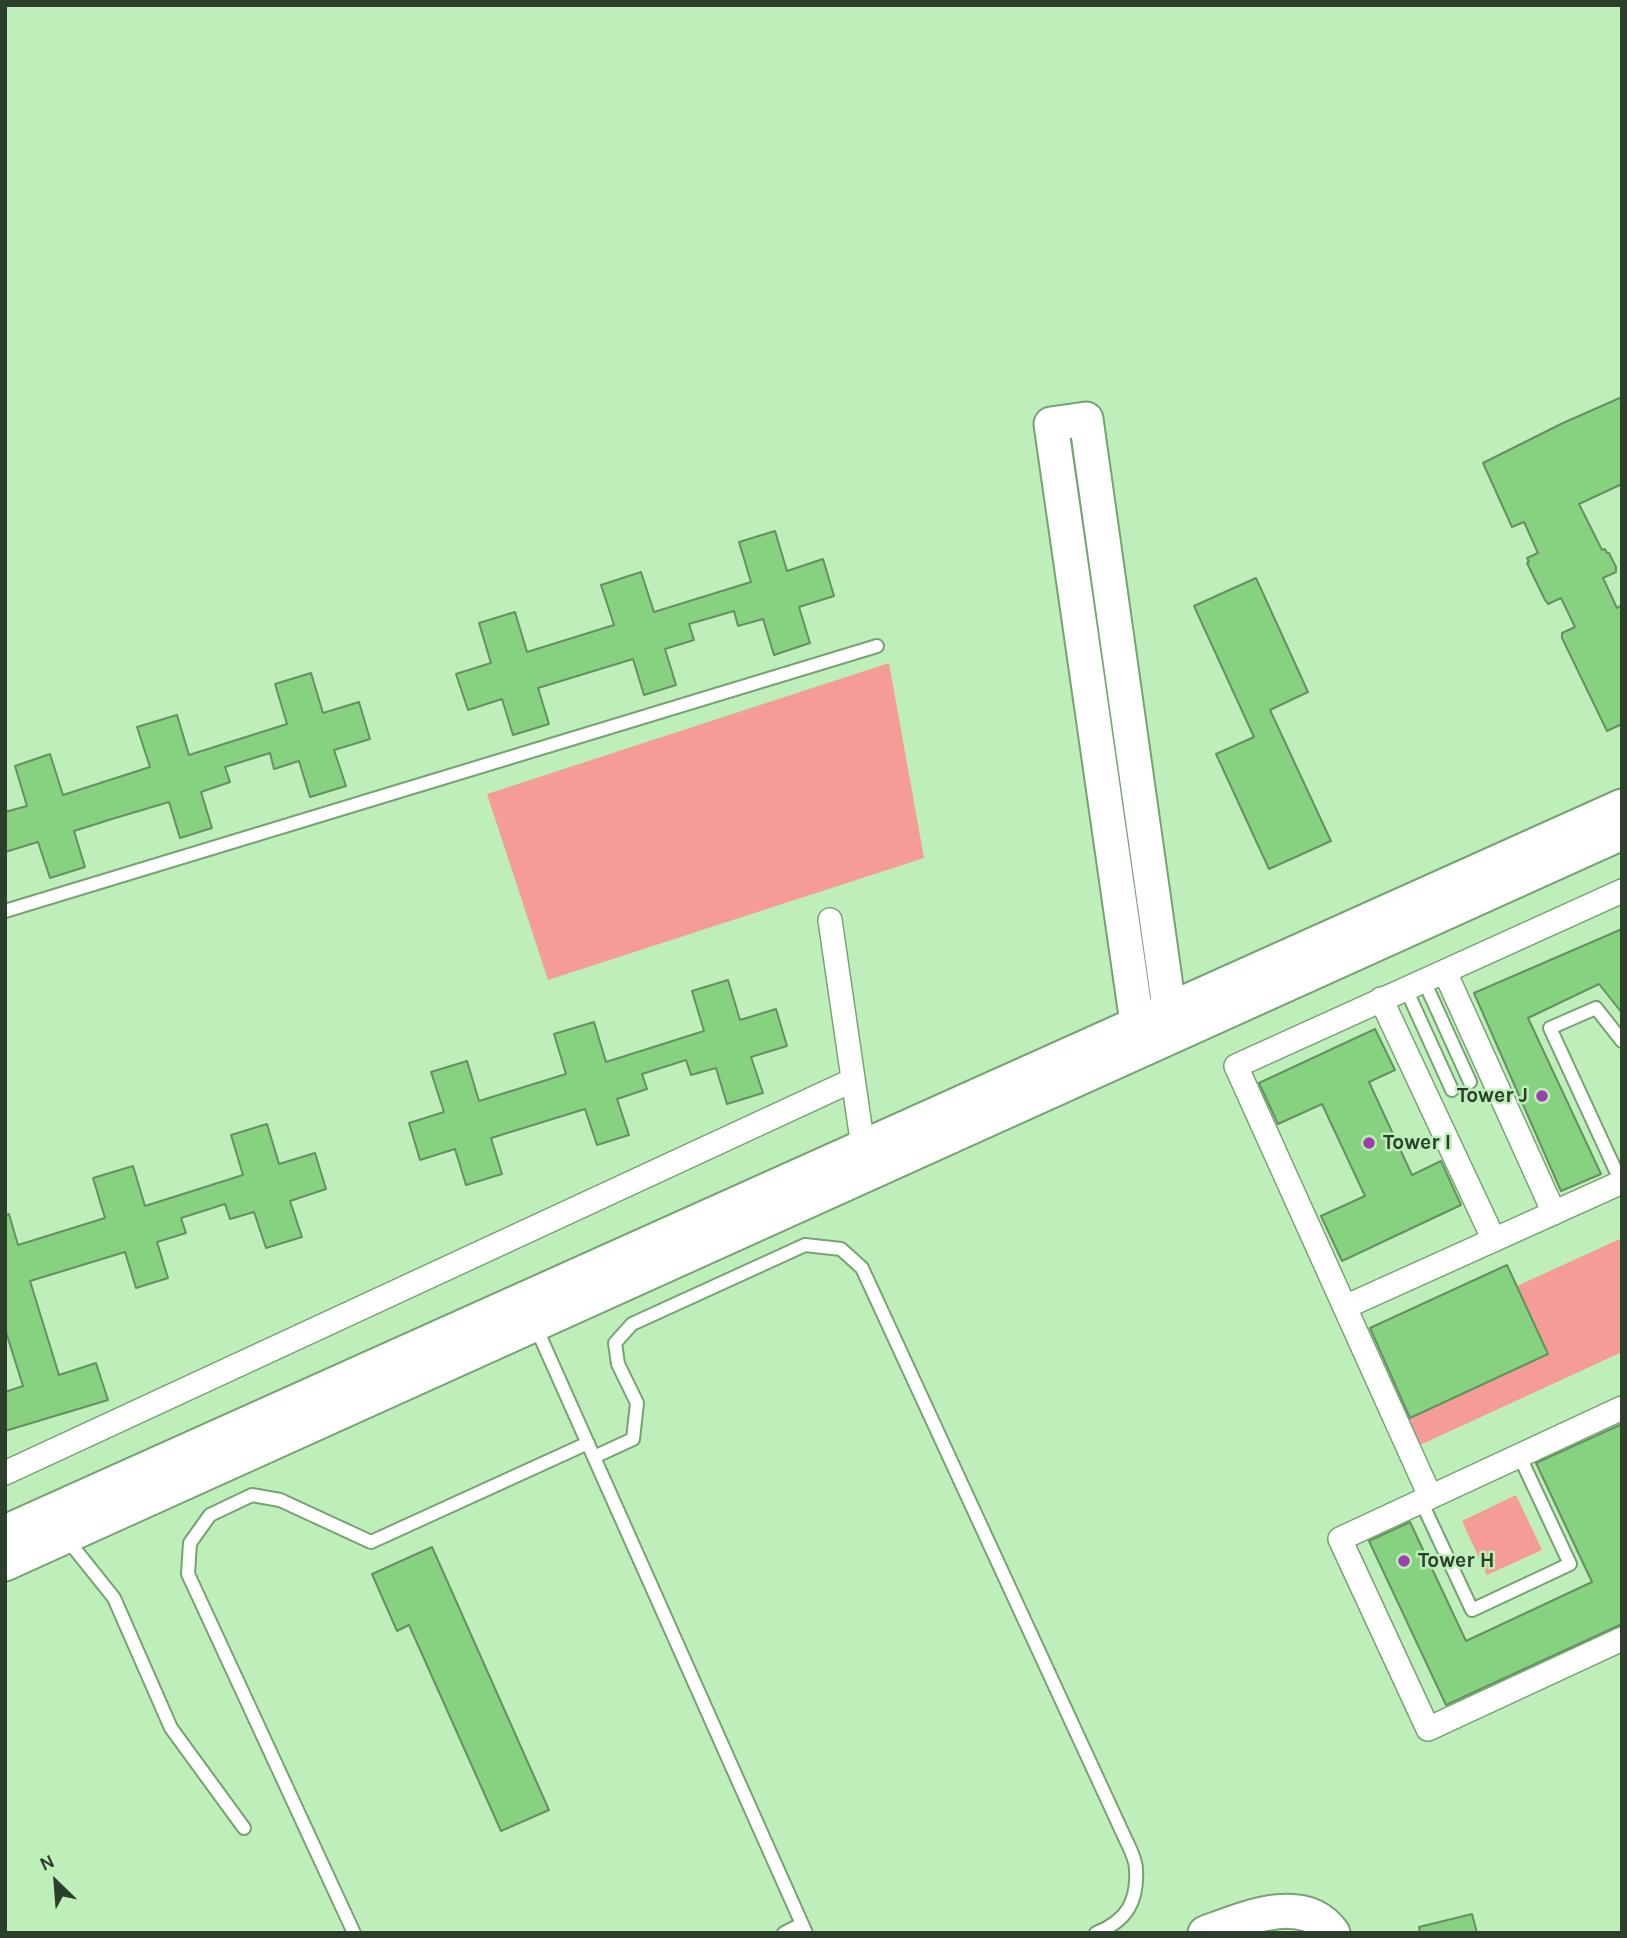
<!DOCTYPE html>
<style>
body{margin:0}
#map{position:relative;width:1627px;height:1938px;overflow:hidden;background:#beeeb9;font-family:Karla,sans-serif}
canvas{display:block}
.frame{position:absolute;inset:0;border:7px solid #2c3f2a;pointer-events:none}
.north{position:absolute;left:21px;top:1847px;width:70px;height:70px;-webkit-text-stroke:5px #beeeb9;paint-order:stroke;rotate:335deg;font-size:19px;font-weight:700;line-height:28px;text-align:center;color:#2c3f2a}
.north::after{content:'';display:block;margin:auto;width:24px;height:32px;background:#2c3f2a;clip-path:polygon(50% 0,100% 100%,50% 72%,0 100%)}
</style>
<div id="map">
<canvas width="1627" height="1938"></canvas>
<div class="frame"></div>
<div class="north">N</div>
</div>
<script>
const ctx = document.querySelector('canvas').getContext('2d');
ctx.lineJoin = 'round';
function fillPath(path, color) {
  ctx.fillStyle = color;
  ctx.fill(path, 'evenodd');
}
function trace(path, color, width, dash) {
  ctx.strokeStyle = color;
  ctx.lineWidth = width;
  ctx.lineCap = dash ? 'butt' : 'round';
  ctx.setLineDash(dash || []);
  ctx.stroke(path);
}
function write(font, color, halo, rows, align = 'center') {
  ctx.font = font + ' Karla,sans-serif';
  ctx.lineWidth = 5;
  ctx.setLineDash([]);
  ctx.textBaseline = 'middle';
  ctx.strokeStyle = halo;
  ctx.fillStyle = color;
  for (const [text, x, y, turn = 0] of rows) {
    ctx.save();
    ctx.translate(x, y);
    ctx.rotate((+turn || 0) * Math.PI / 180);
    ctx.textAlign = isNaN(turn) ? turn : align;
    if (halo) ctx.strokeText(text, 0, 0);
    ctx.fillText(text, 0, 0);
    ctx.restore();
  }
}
const green = new Path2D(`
 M889,663L924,858L548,980L487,794Z
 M1622,1238V1352L1420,1445L1408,1419L1548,1354L1517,1286Z
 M1516,1495L1542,1550L1487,1575L1462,1521Z`);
const building = new Path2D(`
 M1622,397V484L1579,504L1602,550L1605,549L1607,553H1609L1616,567V572L1603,578L1617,608L1622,605V724L1607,731L1562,638V633L1575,627L1561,598L1548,604L1545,600L1527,563L1529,562L1527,558L1538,553L1524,522L1512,527L1483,463L1563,423Z
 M775,531L787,571L823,559L834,596L799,607L810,643L774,655L763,619L738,626L734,611L689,624L694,640L665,649L676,685L644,695L633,659L538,688L549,724L513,735L502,699L468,710L456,674L491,663L479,623L515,612L527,652L614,625L601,585L641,572L654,612L751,582L739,542Z
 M1256,578L1308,692L1270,710L1331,841L1269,869L1216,754L1254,737L1194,606Z
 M311,673L323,713L359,702L370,739L334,750L346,786L310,797L299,761L274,769L270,753L225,767L230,782L201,792L212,828L180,838L169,802L112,819L74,831L85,867L50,878L38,842L5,852V812L27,806L15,766L50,754L63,795L150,767L137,727L177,715L189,755L287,724L275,684Z
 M1622,929V1013L1599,984L1528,1018L1601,1174L1561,1191L1474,993Z
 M728,980L740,1020L776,1009L787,1046L751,1057L763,1093L727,1104L716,1068L691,1075L686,1060L642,1074L647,1089L617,1099L629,1135L597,1145L585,1109L491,1138L502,1174L466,1185L455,1149L420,1160L409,1123L444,1112L431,1072L467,1061L479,1101L566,1074L554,1034L594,1022L606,1062L704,1031L692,991Z
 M1375,1029L1395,1070L1369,1082L1412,1175L1441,1161L1461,1205L1342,1261L1321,1216L1365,1196L1322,1104L1278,1124L1259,1083Z
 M267,1124L279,1164L315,1153L326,1189L290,1201L302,1237L266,1248L254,1212L230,1219L225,1204L181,1218L186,1233L157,1242L168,1278L136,1288L125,1252L30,1281L59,1375L96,1363L108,1400L5,1431V1392L23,1386L5,1329V1215L9,1214L18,1245L105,1218L93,1178L133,1166L145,1206L243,1175L231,1135Z
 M1507,1265L1548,1354L1410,1418L1370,1328Z
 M1622,1424V1624L1446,1705L1369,1541L1410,1522L1466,1641L1592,1582L1536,1463Z
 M432,1547L549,1810L501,1831L409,1625L397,1631L372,1574Z
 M1472,1914L1477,1933H1420L1419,1927Z`);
const lane = new Path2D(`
 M5,911L877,646
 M1424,981L1470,1082
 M1406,989L1452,1090
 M1621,1182L1550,1028L1596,1008L1622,1041
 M535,1325L806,1933
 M594,1457L633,1439L637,1403L618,1364L615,1343L632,1324L805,1245L841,1249L862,1268L1125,1838C1129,1847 1136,1859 1136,1869C1138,1901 1127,1921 1096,1933
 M1421,1501L1472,1610L1570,1564L1519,1455
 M66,1538L114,1598L171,1728L244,1828
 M354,1933L188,1574L190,1543L210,1515L252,1495L280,1500L371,1542L588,1443
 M784,1933L802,1924`);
const street = new Path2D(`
 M830,920L863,1147
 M1445,972L1554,1213
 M1381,999L1494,1240
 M1345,1307L1622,1182
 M1622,1408L1340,1539L1428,1729L1622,1639
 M5,1473L853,1080
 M1430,1496L1236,1066L1622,891`);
const secondary = new Path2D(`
 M1137,1023L1051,424L1086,419L1169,1008
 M5,1532L1622,806
 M5,1564L1622,833
 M1205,1933C1243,1919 1304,1892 1333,1933`);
const markers = [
 [1542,1096,7,"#9c40aa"],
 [1369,1143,7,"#9c40aa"],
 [1404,1561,7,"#9c40aa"]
];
const poiNames = [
 ["Tower J",1528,1096,"right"],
 ["Tower I",1383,1143],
 ["Tower H",1418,1561]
];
fillPath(green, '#f59c99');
fillPath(building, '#86d280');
trace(building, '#659160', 2);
trace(lane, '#76a371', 16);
trace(street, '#76a371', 26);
trace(secondary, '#76a371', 37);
trace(lane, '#fff', 12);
trace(street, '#fff', 23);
trace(secondary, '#fff', 33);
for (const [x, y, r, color] of markers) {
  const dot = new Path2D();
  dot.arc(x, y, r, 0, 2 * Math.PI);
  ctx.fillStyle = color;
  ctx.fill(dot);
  trace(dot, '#beeeb9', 2.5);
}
write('bold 21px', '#2c3f2a', '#beeeb9', poiNames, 'left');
</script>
